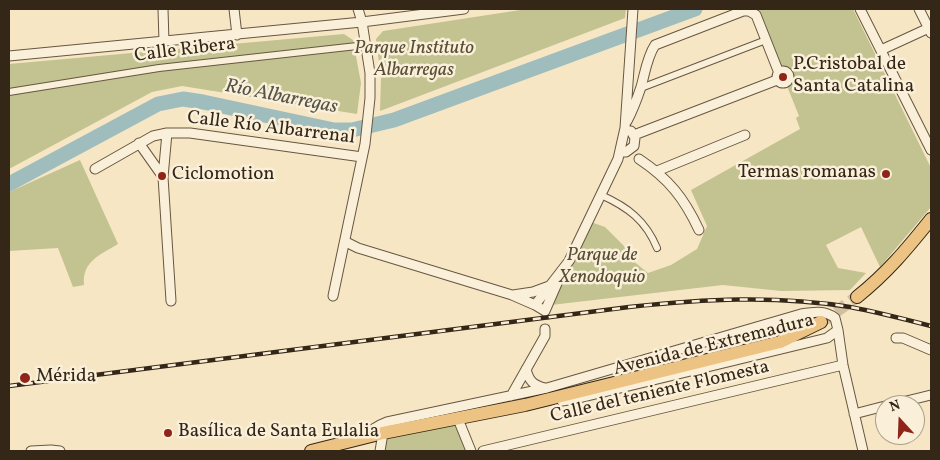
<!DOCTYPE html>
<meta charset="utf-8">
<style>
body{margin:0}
#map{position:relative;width:940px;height:460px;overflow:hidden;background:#f7e6c4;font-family:Vollkorn,serif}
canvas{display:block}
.frame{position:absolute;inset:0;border:10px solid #352717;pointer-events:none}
.north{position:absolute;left:875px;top:395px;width:50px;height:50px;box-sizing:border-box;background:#faefd9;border:1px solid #ab9f8b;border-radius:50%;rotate:340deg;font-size:14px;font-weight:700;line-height:20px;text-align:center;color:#352717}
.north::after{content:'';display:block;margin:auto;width:18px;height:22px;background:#8f2418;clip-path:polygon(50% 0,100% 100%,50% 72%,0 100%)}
</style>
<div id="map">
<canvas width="940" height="460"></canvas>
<div class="frame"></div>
<div class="north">N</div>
</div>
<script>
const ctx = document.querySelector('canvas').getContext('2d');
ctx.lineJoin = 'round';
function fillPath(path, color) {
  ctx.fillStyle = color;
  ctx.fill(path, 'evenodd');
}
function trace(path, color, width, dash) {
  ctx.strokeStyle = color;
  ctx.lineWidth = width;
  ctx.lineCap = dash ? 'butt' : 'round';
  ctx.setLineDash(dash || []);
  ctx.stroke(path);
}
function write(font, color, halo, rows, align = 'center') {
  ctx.font = font + ' Vollkorn,serif';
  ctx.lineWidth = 5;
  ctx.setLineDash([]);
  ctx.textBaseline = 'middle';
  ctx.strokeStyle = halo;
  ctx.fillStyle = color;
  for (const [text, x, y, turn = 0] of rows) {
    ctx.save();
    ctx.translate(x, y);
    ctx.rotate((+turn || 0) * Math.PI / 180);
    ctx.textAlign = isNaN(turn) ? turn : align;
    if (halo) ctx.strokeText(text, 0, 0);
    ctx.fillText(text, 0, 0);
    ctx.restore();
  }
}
const green = new Path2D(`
 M527,9H626L625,18L380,111L381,78L376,39L383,31Z
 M756,9H853L931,168V207L880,267L861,227L826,245L838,268L866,273L850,290L781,291L723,285L551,305L591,222L605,227L625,247L632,260L648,273L671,265L697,249L707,226L691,190L800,129L796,118L799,116L787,86L792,82V74L787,68L780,69Z
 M344,34L353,40L361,83L357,114L182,86L152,92L9,169V64Z
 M80,160L118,244C100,255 82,261 84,285L73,287L58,248L9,251V192Z
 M455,424L467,451H385L387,436Z`);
const river = new Path2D(`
 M9,184L158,104L183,99L203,102L334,130H352L394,120L695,9`);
const minorTunnel = new Path2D(`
 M545,311V329`);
const primaryTunnel = new Path2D(`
 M821,322L857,297`);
const pedestrian = new Path2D(`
 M641,88L766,40
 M9,92L159,68L366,45
 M601,195C628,207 646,221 657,248`);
const minor = new Path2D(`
 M163,9L164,42
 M234,9L237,35
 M860,9L931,150
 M919,9L931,33
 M881,50L931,27
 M9,56L362,22L464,9
 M777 77a6 6 0 1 1 12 0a6 6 0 1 1-12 0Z
 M627,121C633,110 637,99 641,87C645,73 647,57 655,45L743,11H749L756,15L779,73
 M167,133L163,177L171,301
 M634,135L777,80
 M139,143L163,177
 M620,152H626L634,146L635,138L631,131
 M639,159C669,179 684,198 699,230
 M95,169L153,136L167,133H190L362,157
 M657,171L745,135
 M346,242L358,248L512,295L535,305
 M562,272L545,311L535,305L569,261L618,159L625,128L633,9
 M513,295L533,292L552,285
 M333,296L365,144L370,98V73L362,22L358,9
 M838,330L843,365L863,451
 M896,338H903L931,350
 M526,369C529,381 533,385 545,388
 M511,396L545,336V329
 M890,405L931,395
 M854,414L885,406
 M458,419L471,451
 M366,437C370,429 379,425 387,422L547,388L801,314C813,312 825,310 835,318L838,330L827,338L575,399L562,401
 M31,451L51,450L60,451
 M380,451L383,433
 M483,451L843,365`);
const primary = new Path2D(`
 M857,297C887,273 907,249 931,219
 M311,451L383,433L525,405L780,342L821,322`);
const rail = new Path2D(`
 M9,386L629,307C703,299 776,295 850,307C877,312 904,319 931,326`);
const markers = [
 [783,77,5,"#8f2418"],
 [886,174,5,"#8f2418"],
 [162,176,5,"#8f2418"],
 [25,378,6,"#8f2418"],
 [168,433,5,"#8f2418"]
];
const parkNames = [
 ["Parque Instituto",414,50],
 ["Albarregas",414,72],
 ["Parque de",602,257],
 ["Xenodoquio",602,279]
];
const streetNames = [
 ["Calle Ribera",185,51,-7],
 ["Calle Río Albarrenal",271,129,7],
 ["Avenida de Extremadura",714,346,-14],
 ["Calle del teniente Flomesta",660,393,-13]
];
const poiNames = [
 ["P.Cristobal de",793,66],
 ["Santa Catalina",793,88],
 ["Termas romanas",876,174,"right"],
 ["Ciclomotion",172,176],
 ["Mérida",36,378],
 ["Basílica de Santa Eulalia",178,433]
];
const waterNames = [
 ["Río Albarregas",281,98,11]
];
fillPath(green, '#c2c390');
trace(river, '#a0bdbd', 15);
trace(minorTunnel, '#d0c0a1', 9, [9, 4.5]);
trace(primaryTunnel, '#d0c0a1', 12, [12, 6]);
trace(pedestrian, '#665742', 8);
trace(minor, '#665742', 11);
trace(primary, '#352717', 14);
trace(pedestrian, '#faefd9', 6);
trace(minor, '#faefd9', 9);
trace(primary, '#ecc382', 12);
trace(rail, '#352717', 4.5);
trace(rail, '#faefd9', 2.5, [8]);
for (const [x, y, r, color] of markers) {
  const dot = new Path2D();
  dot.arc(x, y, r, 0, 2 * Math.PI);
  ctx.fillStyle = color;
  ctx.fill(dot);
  trace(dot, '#faefd9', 2);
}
write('italic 19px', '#584e35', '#faefd9', parkNames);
write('19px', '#352717', '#faefd9', streetNames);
write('19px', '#352717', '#faefd9', poiNames, 'left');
write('italic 20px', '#555449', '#faefd9', waterNames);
</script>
